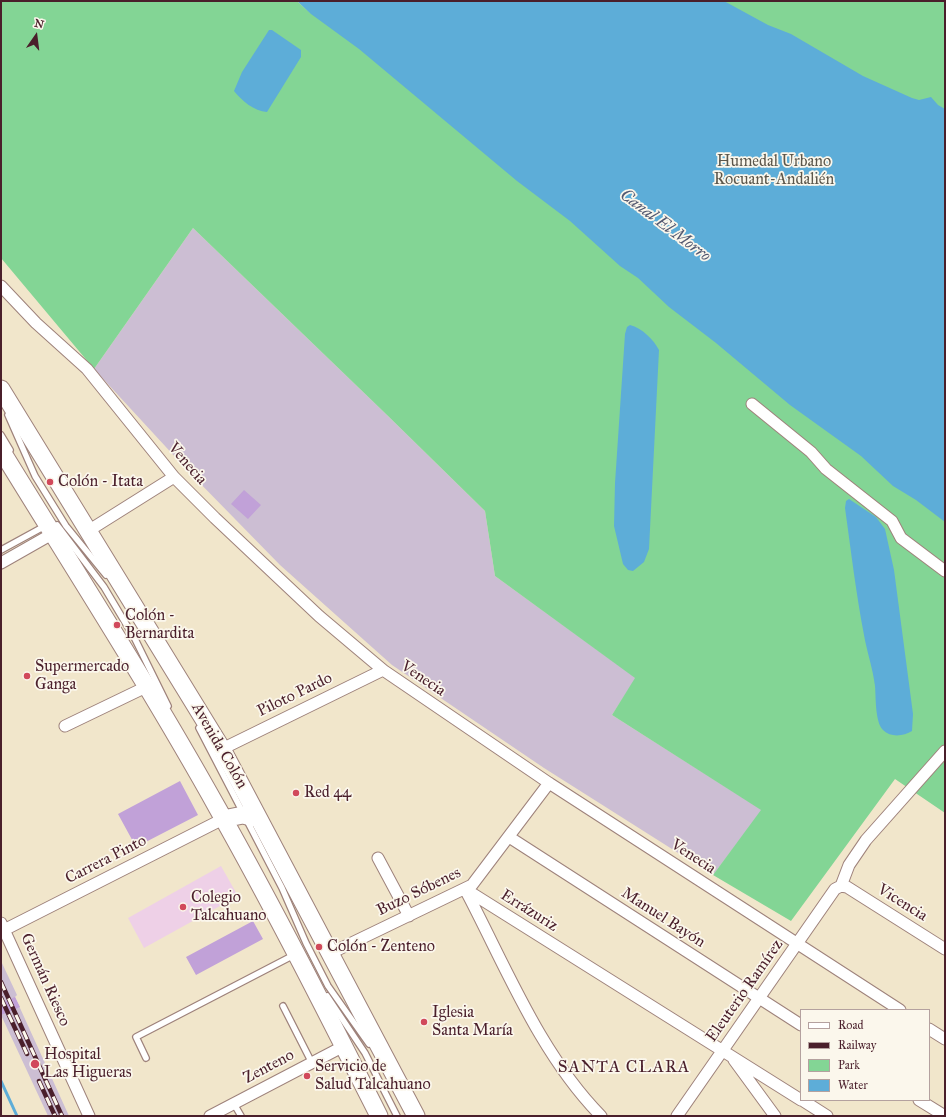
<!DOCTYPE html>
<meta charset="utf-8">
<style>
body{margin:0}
#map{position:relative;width:946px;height:1117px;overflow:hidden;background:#f1e6cb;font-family:"IM FELL Great Primer",serif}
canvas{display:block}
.frame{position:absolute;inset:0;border:2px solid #4a1f2b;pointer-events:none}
.legend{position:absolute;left:800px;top:1009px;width:130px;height:92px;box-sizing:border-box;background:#fbf7ec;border:1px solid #b4a19f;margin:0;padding:5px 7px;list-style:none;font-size:12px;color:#4a1f2b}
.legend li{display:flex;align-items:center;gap:8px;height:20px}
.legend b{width:20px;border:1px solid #b4a19f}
.north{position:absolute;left:16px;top:16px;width:40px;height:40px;-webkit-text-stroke:3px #fbf7ec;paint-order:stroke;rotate:14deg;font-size:11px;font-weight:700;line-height:16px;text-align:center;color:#4a1f2b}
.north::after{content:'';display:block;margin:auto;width:14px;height:18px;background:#4a1f2b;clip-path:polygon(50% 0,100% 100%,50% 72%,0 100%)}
</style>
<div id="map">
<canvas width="946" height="1117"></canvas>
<div class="frame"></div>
<ul class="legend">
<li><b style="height:5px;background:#fff"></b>Road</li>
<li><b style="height:5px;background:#4a1f2b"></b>Railway</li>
<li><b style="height:11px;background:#83d595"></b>Park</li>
<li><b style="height:11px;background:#5dadd8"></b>Water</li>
</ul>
<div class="north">N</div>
</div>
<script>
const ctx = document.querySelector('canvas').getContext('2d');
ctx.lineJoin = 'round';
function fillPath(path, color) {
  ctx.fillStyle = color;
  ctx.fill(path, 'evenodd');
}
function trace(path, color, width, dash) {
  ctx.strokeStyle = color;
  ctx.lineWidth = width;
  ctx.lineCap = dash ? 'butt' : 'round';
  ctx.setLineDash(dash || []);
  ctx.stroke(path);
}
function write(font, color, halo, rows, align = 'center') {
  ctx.font = font + ' "IM FELL Great Primer",serif';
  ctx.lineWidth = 3.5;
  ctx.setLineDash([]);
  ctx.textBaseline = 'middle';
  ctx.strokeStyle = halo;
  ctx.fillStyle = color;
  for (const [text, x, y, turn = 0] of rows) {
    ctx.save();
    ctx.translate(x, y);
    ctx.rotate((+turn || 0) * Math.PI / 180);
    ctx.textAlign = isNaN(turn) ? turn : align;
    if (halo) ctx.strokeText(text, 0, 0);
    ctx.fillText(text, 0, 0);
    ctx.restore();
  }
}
const built = new Path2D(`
 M221,866L238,896L144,948L128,918Z`);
const industrial = new Path2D(`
 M193,228L387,415L485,511L495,576L636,678L612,715L762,810L713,875L544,768L392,665L280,565L189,472L94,369Z
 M1,961L17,995L15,997L69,1116H48L1,1015Z`);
const green = new Path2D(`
 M1,1H297L311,14L298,1H945V813L895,779L791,921L713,875L761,810L612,715L635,678L495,576L485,511L387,415L193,228L94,369L1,258Z`);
const water = new Path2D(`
 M297,1H724L768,25L791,34L863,76L912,98L919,100L931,97L938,105L945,109V522L916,500L893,486L861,456L790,405L716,343L669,307L638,278L620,266L570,221L517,181L359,49L311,14Z
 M269,30H272L301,50V57L267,112C254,111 242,101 234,91L242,72Z
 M630,325C642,328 654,340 659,350L649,549L644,562L633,571L628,570L623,564L614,526L615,483L625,334L627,327Z
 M849,499L876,517L885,529L894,570L913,714L912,731C904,736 891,738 883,730C875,722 876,697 875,686C873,669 867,652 864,635C856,593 851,551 845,508L846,501Z`);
const stream = new Path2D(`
 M1,1081L17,1116`);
const building = new Path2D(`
 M244,490L261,505L248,519L231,504Z
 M180,781L198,815L136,847L118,814Z
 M253,921L263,939L196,975L186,957Z
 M15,997L20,1007L1,1015V1003Z`);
const lane = new Path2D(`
 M8,415L35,476L66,526L106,575
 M1,435L10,450
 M57,525L104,587L135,639L168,706
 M1,550L45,526
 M199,728L282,888L306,943L328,986L369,1044
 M327,996L365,1053L397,1116
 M283,1006L312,1063
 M146,1058L136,1037L294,955
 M234,1104L241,1116`);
const street = new Path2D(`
 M1,286L36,323L87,369L174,477L215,518L319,616L383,670L549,783L900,1010
 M752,404L811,452L826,469L892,521L901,538L945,571
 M88,531L174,477
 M1,563L52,534
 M65,726L146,687
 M222,749L383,670
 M509,837L801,1025
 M378,858L409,916
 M841,886L849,865L866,840L945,751
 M465,889L801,1100
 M466,891C506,967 540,1054 601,1116
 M1,923L89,1116
 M4,930L223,819
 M331,953L472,885L549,783
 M929,1029L945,1039
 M734,1060L775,1116
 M802,1100L827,1116
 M919,1100L945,1116
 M210,1116L344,1046
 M677,1116L835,889L841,886L847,887L945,949`);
const primary = new Path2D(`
 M1,389L222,749L416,1116
 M1,450C74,569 150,687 218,809C275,910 327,1013 379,1116
 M223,819L243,815L259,819`);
const rail = new Path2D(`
 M1,982L62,1116
 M1,998L27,1054
 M39,1081L55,1116`);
const markers = [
 [50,482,4,"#d1495b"],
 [117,625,4,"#d1495b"],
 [27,676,4,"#d1495b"],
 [296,793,4,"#d1495b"],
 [183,907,4,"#d1495b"],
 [319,947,4,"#d1495b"],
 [424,1022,4,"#d1495b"],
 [35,1064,5,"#d1495b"],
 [307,1076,4,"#d1495b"]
];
const parkNames = [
 ["Humedal Urbano",774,162],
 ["Rocuant-Andalién",774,180]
];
const streetNames = [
 ["Venecia",187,464,49],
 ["Venecia",423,679,34],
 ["Piloto Pardo",295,695,-26],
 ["Avenida Colón",219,746,60],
 ["Venecia",693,857,33],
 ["Carrera Pinto",106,860,-27],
 ["Buzo Sóbenes",419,892,-26],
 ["Vicencia",902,903,32],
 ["Errázuriz",529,911,32],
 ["Manuel Bayón",663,918,33],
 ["Germán Riesco",45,980,66],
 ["Eleuterio Ramírez",745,991,-55],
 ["Zenteno",269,1067,-28]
];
const poiNames = [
 ["Colón - Itata",58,482],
 ["Colón -",125,616],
 ["Bernardita",125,634],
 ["Supermercado",35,667],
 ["Ganga",35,685],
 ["Red 44",304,793],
 ["Colegio",191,898],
 ["Talcahuano",191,916],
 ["Colón - Zenteno",327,947],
 ["Iglesia",432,1013],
 ["Santa María",432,1031],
 ["Hospital",44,1055],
 ["Las Higueras",44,1073],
 ["Servicio de",315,1067],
 ["Salud Talcahuano",315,1085]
];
const waterNames = [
 ["Canal El Morro",665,226,37]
];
const neighbourhoodNames = [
 ["SANTA CLARA",624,1068]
];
fillPath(built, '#eed0e7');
fillPath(industrial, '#ccbed3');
fillPath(green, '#83d595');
fillPath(water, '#5dadd8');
trace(stream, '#5dadd8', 3);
fillPath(building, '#c1a1d8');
trace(lane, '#9e827b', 8);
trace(street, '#9e827b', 13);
trace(primary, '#9e827b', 19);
trace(lane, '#fff', 5.5);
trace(street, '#fff', 11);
trace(primary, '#fff', 17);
trace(rail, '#4a1f2b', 4.5);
trace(rail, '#fbf7ec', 3, [9]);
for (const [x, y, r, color] of markers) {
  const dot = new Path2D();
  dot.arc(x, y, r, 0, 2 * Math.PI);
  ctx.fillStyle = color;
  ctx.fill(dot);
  trace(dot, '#fbf7ec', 1.5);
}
write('16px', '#5b564b', '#fbf7ec', parkNames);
write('16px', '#4a1f2b', '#fbf7ec', streetNames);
write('16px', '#4a1f2b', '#fbf7ec', poiNames, 'left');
write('italic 17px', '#525870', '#fbf7ec', waterNames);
ctx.letterSpacing = '1px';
write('17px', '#4a1f2b', '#fbf7ec', neighbourhoodNames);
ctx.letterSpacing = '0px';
</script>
